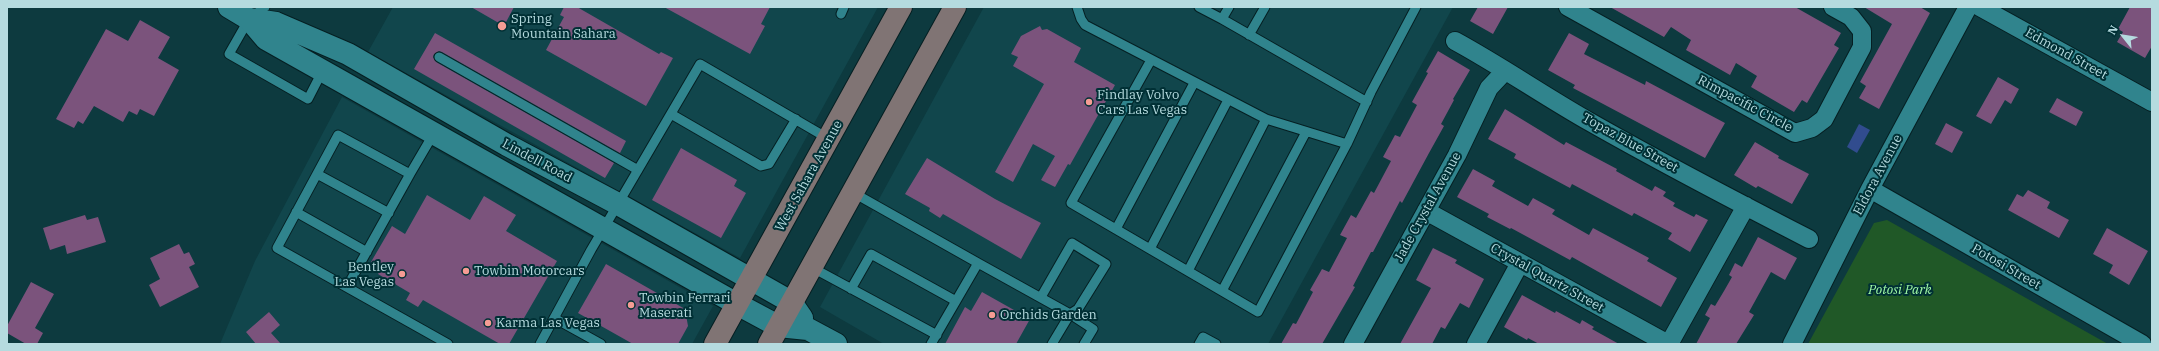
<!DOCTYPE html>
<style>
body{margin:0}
#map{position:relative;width:2159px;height:351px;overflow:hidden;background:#0d3a3f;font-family:"IBM Plex Serif",serif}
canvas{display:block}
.frame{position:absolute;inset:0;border:8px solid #b5dbdf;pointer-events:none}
.north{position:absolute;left:2103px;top:16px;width:40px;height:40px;-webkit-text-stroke:3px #003035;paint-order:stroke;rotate:300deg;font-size:11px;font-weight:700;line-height:16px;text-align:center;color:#b5dbdf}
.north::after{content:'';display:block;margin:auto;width:14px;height:18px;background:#b5dbdf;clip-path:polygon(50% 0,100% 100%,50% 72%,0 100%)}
</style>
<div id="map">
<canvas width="2159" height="351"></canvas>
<div class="frame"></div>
<div class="north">N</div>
</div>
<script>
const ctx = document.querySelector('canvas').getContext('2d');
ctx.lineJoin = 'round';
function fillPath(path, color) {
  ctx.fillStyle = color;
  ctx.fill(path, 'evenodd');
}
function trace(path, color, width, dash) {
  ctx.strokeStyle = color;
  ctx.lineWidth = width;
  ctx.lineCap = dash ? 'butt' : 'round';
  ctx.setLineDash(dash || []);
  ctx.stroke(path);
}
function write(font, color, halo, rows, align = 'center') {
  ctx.font = font + ' "IBM Plex Serif",serif';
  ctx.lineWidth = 4;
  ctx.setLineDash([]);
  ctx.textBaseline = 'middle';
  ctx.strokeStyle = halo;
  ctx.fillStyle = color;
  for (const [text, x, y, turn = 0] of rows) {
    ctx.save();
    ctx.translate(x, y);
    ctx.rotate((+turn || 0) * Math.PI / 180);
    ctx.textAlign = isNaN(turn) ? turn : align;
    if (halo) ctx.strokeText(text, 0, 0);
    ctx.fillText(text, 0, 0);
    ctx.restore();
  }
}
const built = new Path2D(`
 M393,7H878L740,258L368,52Z
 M984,7H1453L1268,344H884L820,307Z
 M342,97L713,306L692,344H220L255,261Z`);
const green = new Path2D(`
 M1887,220L2108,344H1808L1874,223Z`);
const water = new Path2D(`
 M1859,124L1870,130L1857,153L1847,147Z`);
const building = new Path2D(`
 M471,7H514L504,26Z
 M564,7H577L659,54L661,52L673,58L646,106L546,50L564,17L560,15Z
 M664,7H770L761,24L765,26L750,54Z
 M1478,7H1508L1493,34L1470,21Z
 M1610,7H1795L1841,33L1834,45L1839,48L1807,103L1802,100L1794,112L1751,87L1757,76L1736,63L1730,75L1686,50L1691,40L1671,27L1664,37Z
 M1864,7H1920L1930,13L1879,109L1859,98L1866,86L1860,82L1892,24Z
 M2130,7H2152V46L2145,58L2117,42L2123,32L2118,29Z
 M140,20L170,37L158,58L179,70L154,116L140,109L137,115L129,111L123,122L94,106L83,124L78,121L74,128L56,119L106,29L128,41Z
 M1040,26L1042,30L1047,29L1081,48L1074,62L1115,85L1070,165L1068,164L1055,187L1041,180L1055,156L1033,144L1013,182L995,172L1044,84L1013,66L1018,57L1011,54L1021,36Z
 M435,33L626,141L620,153L442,52L439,51L434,54L433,57L436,62L614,163L605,178L414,69Z
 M1569,33L1589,44L1584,54L1645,85L1646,81L1725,123L1705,158L1573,88L1575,85L1548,70Z
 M1438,51L1470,70L1453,99L1454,100L1441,124L1444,126L1429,153L1402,203L1400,201L1373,252H1371L1353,286L1355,287L1322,344H1281L1293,323L1296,324L1313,292L1310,290L1322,269L1329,272L1347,238L1340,235L1351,215L1356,218L1371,191L1374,193L1391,161L1383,157L1395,135L1400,137L1417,105L1412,102L1428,73L1426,72Z
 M1998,77L2019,89L2011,104L2005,100L1991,124L1976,116Z
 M2057,98L2083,112L2076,126L2049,112Z
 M1505,109L1564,145L1566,142L1617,169L1616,171L1652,191L1655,186L1666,192L1663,196L1675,203L1673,206L1694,217L1696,214L1708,220L1690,252L1668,239L1672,233L1634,213L1632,216L1572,184L1570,188L1514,158L1516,154L1488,139Z
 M1946,123L1963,132L1952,153L1935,144Z
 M1755,142L1779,156L1778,158L1809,174L1792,204L1758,186L1756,188L1734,175Z
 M681,148L737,180L734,186L746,193L721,238L652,200Z
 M927,158L995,199L1041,223L1021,259L943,214L940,218L929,211L930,208L905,194Z
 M1473,169L1495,181L1492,186L1528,206L1533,198L1555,210L1552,214L1589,235L1593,228L1649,258L1647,261L1677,278L1661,307L1572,257L1570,260L1511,228L1510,229L1487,217L1489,214L1457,197Z
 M2028,190L2050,202L2047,208L2069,220L2059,238L2008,210L2017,194L2023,197Z
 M427,195L470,220L484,196L516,215L506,231L557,261L509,344H500L423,300L418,307L406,300L410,293L378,274L382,268L371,262L392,226L405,234Z
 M85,215L87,220L98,217L106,242L67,254L65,245L50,250L43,228Z
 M2107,228L2148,251L2129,285L2109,273L2113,265L2093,254Z
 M1758,237L1797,258L1785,280L1771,272L1749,312L1754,315L1736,344H1696L1710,318L1705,315L1711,304L1715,306L1724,291L1732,277L1729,275L1735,263L1742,267Z
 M179,244L184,254L189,252L195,264L189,267L199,287L160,307L149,285L160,279L150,258Z
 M1433,248L1457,260L1455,263L1484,279L1469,308L1460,303L1445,329L1441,327L1432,344H1400L1431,288L1416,280Z
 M606,264L685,309L688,326L678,344H633L578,313Z
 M31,282L54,294L35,328L43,333L37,344H26L7,333V326Z
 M982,292L1030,319L1016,344H945L965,307L971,311Z
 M1522,295L1555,313L1556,311L1580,324L1582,320L1594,327L1592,329L1619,344H1539L1528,338L1527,340L1504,327Z
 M269,312L280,325L271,333L281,344H256L246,332Z`);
const lane = new Path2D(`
 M265,7L249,19L229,54L308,99L323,70
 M1077,7L1081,19L1085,25L1266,119L1347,144L1371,92L1416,7
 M1199,7L1222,19
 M1229,7L1222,19L1367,102
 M841,14L844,7
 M1249,35L1265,7
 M439,57L638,170
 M1151,60L1071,203L1258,312L1347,144
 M671,114L761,166L769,164L796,119
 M434,133L410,174L338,135L277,248L448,344
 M317,174L389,213
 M852,192L978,263L931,344
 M296,212L367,252
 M1116,229L1194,83
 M1150,249L1228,100
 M978,263L1070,314L1052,344
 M811,267L937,335
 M1188,271L1266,119
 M347,287L410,174
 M851,289L871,254L956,301
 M1222,291L1306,132
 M1041,297L1072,243L1106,264L1078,309L1070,314
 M1070,314L1093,329L1084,344
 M554,318L601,344
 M540,344L591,250L700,64L829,139
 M1199,344L1203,337L1216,344`);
const street = new Path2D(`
 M1568,7L1795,133L1812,128L1824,119L1862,47V31L1851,17L1833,7
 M1980,7L2152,102
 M1455,41C1501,66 1544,96 1590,122C1662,163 1735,201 1809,239
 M1870,189L2142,344
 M1426,211L1668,344
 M1353,344L1457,155L1489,88L1505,71
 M1476,344L1520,263
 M1669,344L1746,206
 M1792,344L1870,189L1968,7`);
const secondary = new Path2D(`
 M229,7L249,19L266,39L737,304L778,326L808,329L836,344
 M249,19L276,23L348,54L507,145L618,204L791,302L802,318`);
const primary = new Path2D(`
 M715,344L901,7
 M769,344L955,7`);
const markers = [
 [502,26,5,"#f59c94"],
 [1089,102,4,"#f59c94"],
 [466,271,4,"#f59c94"],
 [402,274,4,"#f59c94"],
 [631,305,4,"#f59c94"],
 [992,315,4,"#f59c94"],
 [488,323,4,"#f59c94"]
];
const poiNames = [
 ["Spring",511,19],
 ["Mountain Sahara",511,34],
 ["Findlay Volvo",1097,95],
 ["Cars Las Vegas",1097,110],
 ["Bentley",394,267,"right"],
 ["Las Vegas",394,282,"right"],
 ["Towbin Motorcars",474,271],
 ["Towbin Ferrari",639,298],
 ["Maserati",639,313],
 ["Orchids Garden",1000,315],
 ["Karma Las Vegas",496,323]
];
const streetNames = [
 ["Edmond Street",2066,54,29],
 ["Rimpacific Circle",1745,104,28],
 ["Topaz Blue Street",1630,143,29],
 ["Lindell Road",537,161,28],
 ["Eldora Avenue",1878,175,-62],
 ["West Sahara Avenue",809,176,-61],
 ["Jade Crystal Avenue",1428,207,-61],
 ["Potosi Street",2006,267,30],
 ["Crystal Quartz Street",1547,278,29]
];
const parkNames = [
 ["Potosi Park",1900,290]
];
fillPath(built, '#11464c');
fillPath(green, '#205827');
fillPath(water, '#314c8e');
fillPath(building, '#7b537c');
trace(lane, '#051f22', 11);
trace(street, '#051f22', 20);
trace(secondary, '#051f22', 24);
trace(primary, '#051f22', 24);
trace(lane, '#30848d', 9);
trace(street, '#30848d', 18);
trace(secondary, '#30848d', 22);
trace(primary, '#807474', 22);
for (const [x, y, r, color] of markers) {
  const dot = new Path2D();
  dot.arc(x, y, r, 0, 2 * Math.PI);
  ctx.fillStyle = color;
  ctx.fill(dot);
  trace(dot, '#003035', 1.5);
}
write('13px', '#b5dbdf', '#003035', poiNames, 'left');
write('13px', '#b5dbdf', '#003035', streetNames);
write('italic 13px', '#a1fba6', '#003035', parkNames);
</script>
